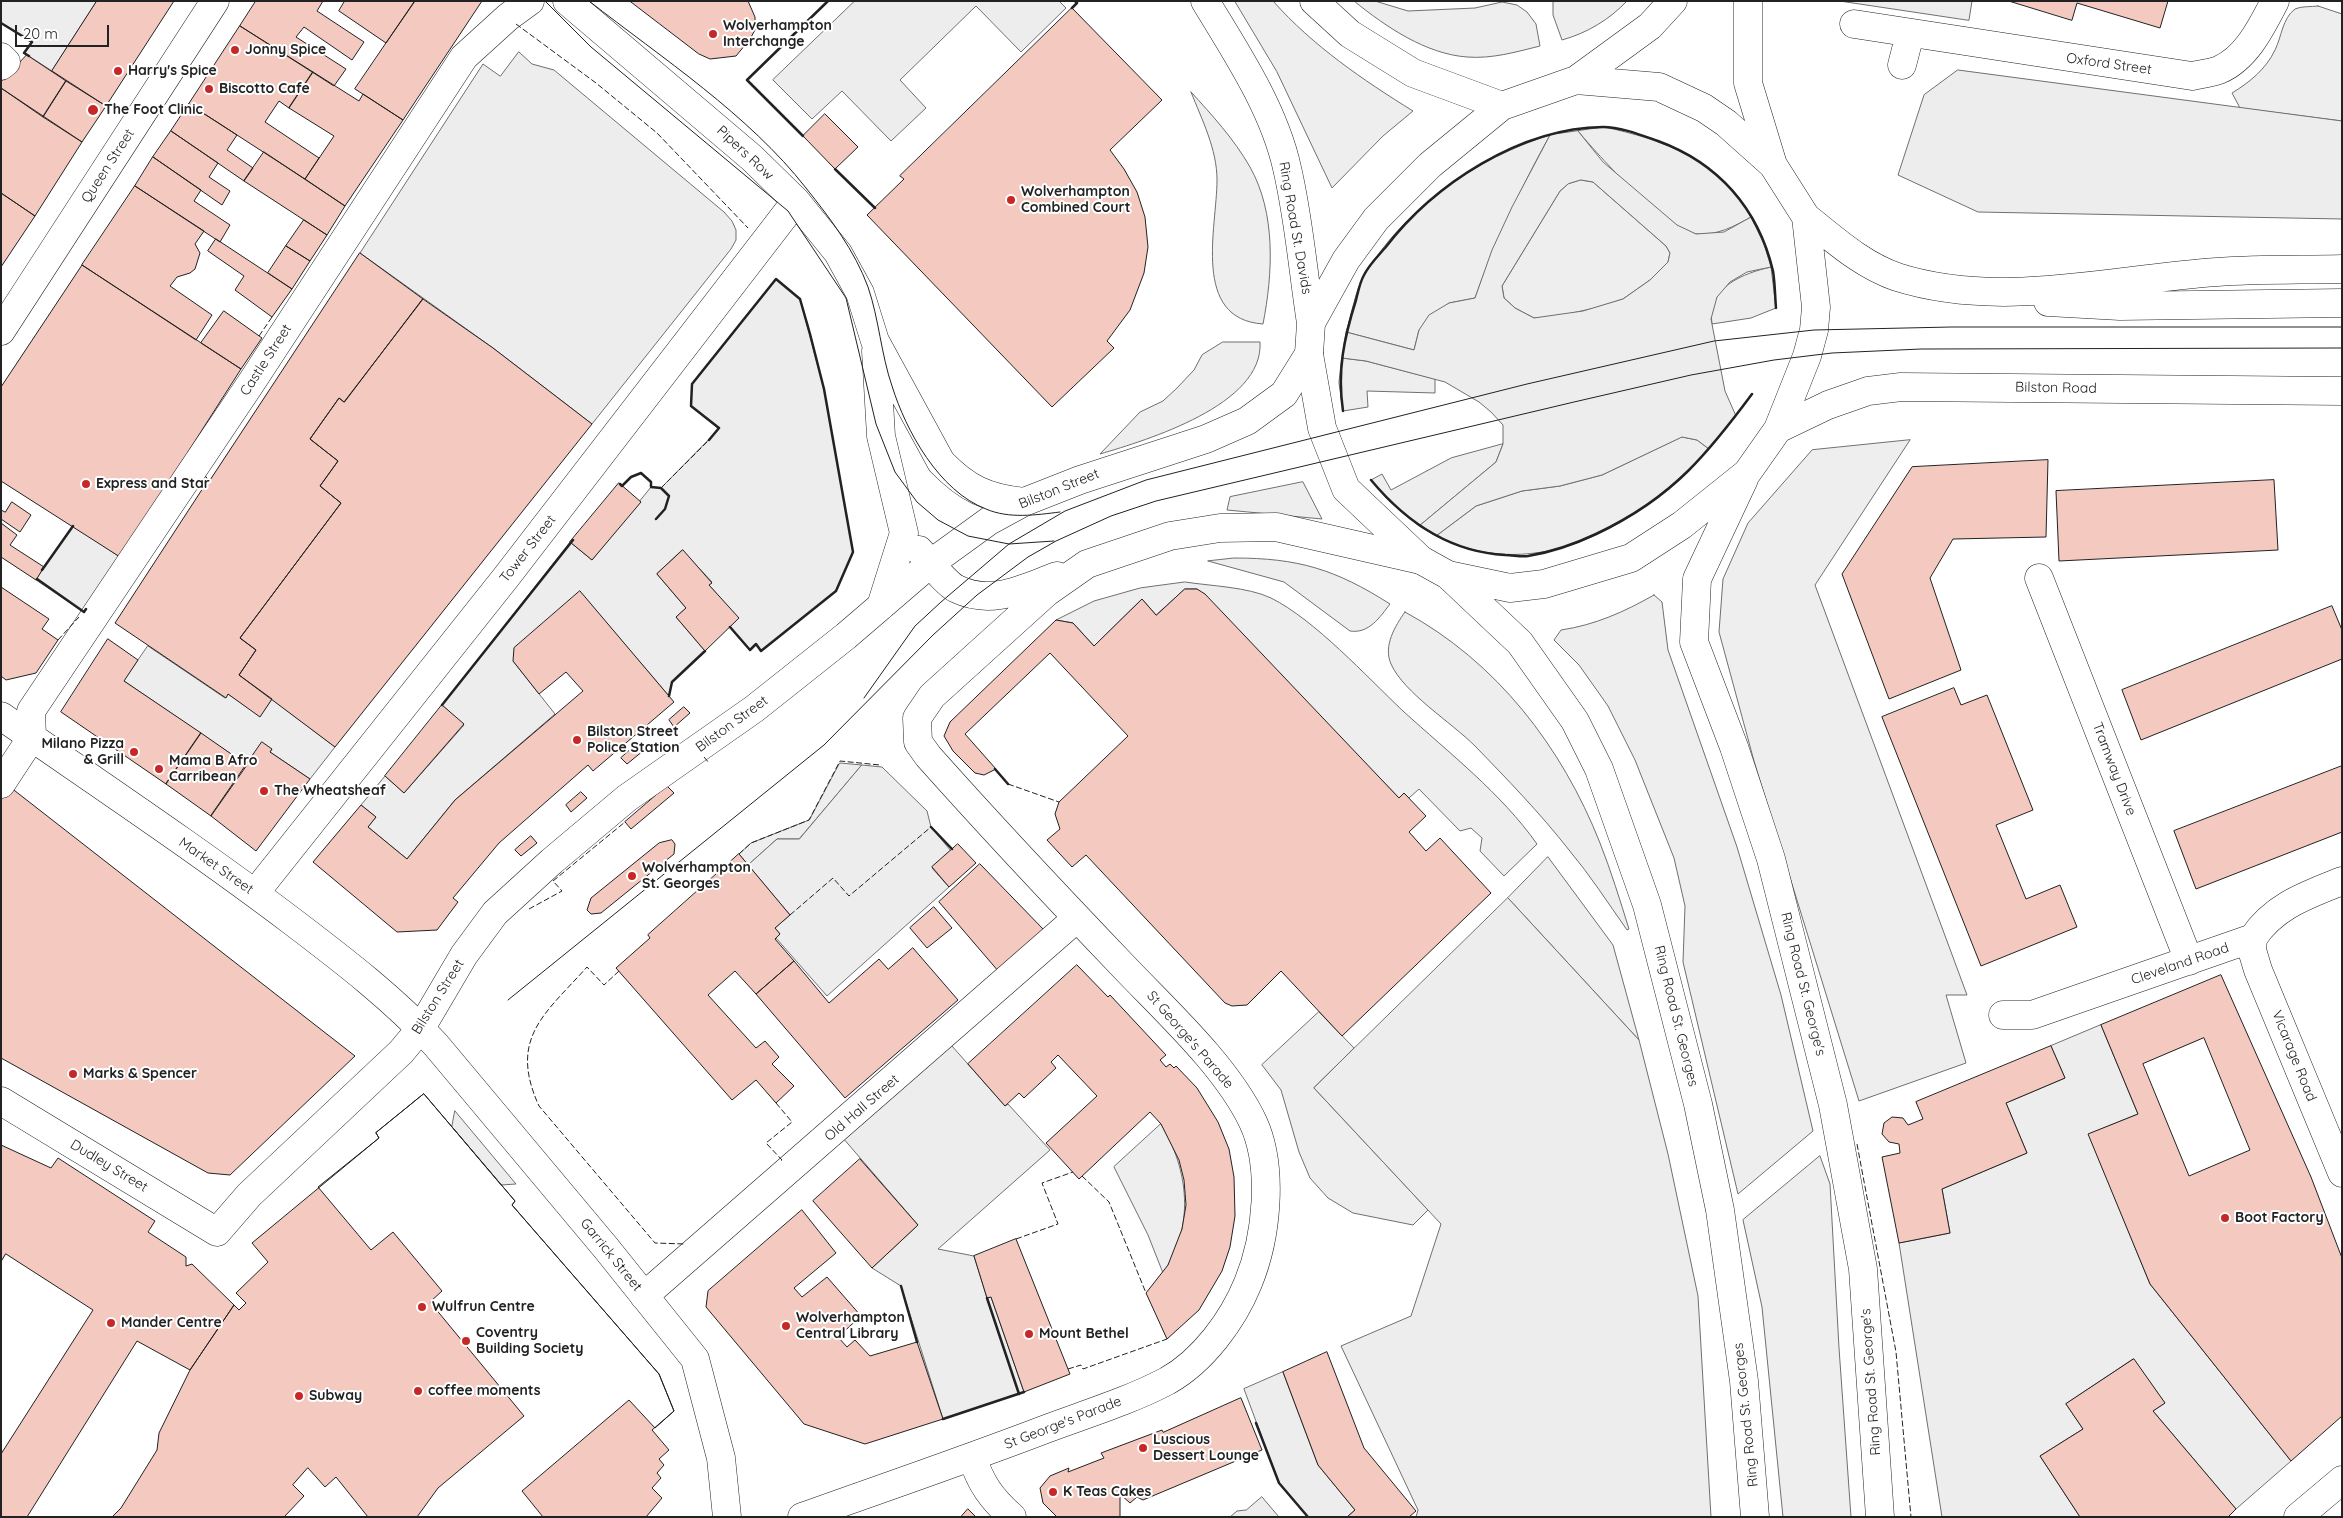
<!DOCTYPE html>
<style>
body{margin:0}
#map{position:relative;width:2343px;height:1518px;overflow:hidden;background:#fff;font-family:Quicksand,sans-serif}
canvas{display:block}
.frame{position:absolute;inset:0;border:2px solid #222;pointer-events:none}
.scale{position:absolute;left:15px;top:25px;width:94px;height:22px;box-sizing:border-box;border:2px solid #222;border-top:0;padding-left:6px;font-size:15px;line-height:18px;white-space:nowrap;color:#222;-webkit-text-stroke:4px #fff;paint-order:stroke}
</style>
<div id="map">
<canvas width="2343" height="1518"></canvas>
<div class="frame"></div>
<div class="scale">20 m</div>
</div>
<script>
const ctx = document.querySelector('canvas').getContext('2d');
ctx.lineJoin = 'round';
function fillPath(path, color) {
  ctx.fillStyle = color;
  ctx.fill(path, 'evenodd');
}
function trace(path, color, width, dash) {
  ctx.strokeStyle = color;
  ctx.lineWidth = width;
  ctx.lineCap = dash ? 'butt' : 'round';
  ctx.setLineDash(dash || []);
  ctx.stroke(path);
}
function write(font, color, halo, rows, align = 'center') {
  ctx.font = font + ' Quicksand,sans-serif';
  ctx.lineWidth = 4;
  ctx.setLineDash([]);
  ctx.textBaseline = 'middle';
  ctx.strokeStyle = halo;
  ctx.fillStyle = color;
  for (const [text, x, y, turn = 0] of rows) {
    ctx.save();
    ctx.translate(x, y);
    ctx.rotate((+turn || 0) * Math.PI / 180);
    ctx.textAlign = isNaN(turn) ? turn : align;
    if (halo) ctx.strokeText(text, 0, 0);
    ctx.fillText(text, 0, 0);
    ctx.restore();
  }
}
const green = new Path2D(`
 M1235,1H1273C1313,46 1363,80 1413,111L1383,136L1332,188L1277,72Z
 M1354,1H1375L1408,11L1475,8L1502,2L1517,5L1527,12L1536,24L1540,46C1516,52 1492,59 1467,57C1426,54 1386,27 1354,1Z
 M1627,1C1609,20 1587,33 1562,40L1553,15V1Z
 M2318,6L2342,14V121L2240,108L2232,93C2250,82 2266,69 2275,50C2282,36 2282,19 2295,9C2301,6 2311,7 2318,6Z
 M1191,92C1212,115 1234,139 1250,167C1276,213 1273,273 1263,324C1191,319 1217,227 1217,180C1217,149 1202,120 1191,92Z
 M1604,127C1662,139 1722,161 1751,217C1733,227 1718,235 1698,234C1668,233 1597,154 1578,131Z
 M1550,135C1521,188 1495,241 1475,298L1449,303L1419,330L1414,350L1346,332C1352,314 1355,290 1365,274C1406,207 1476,158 1550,135Z
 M1581,180L1593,182L1666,246L1670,253L1668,262L1650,280L1623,299L1595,308L1554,317L1534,318L1515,308L1504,298L1502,286L1560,191L1568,184Z
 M1771,267L1776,308L1751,318L1712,324C1706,287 1744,273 1771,267Z
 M1223,342H1260C1264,405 1147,440 1100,454L1140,412L1163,401L1177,388L1194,370L1202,355Z
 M1342,358L1366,361L1435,379V393L1367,391L1368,407L1343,411L1339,383Z
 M1682,437L1697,440L1709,449C1639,524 1539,587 1436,536L1476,506L1522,491L1560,486L1602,475Z
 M1910,440L1815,585L1967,995H1946L1966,1063L1859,1101L1754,761L1719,632L1723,579L1748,523L1812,450Z
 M1503,444L1496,462L1419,526L1387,499L1371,480L1382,474L1391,490L1451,458Z
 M1303,482L1322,519L1227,510L1230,497Z
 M1234,558C1298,558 1335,569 1390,604C1380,617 1369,634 1350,631L1284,582L1208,561Z
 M1185,582C1211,586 1248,587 1271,598C1315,620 1366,676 1403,711C1449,753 1501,793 1537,844L1504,876L1480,851L1482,838L1471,828L1460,831L1419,789L1409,798L1404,793L1399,798L1197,589H1185L1156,615L1142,599L1094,646L1073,623L1056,620L1094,601L1140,588Z
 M1654,595L1662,602L1668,650L1737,847L1781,995L1813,1131L1738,1194L1683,962L1685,906L1674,858L1635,760L1608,706L1579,665L1554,640L1561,630C1595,625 1624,612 1654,595Z
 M1405,612C1497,662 1562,747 1600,843C1611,871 1620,900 1629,929L1627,930C1608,903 1590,875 1569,850C1540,813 1507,779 1475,746C1451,722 1404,693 1391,664C1383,646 1395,626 1405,612Z
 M840,763L862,765L799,839H777L748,865L739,854L751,843L809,820Z
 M1548,857L1613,945L1639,1040L1508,898Z
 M1319,1012L1354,1048L1314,1088L1428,1210L1413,1225L1353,1213L1328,1198L1310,1178L1299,1152L1281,1090L1262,1065Z
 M1161,1124C1189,1170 1195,1227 1163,1273L1148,1235L1114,1167Z
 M1820,1156L1830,1184L1839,1348L1851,1517H1783L1762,1307L1743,1220Z`);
const parking = new Path2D(`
 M1,1H97L52,71L24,53L32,42L1,23Z
 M855,1H1059L1066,8L1021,52L976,6L900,80L926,108L891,141L842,91L812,119L773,80Z
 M1840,1H1972L1969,20Z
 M519,52L532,64L554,70L724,212L732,221L736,230V240L731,249L592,424L493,348L360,253L483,64L500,76Z
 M1958,70L2342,121V219L1978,212L1898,175L1924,95Z
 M1578,131L1603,162L1677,225L1696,234L1724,232L1751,217L1764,244L1771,267L1747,272L1730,282L1717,297L1711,319L1725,391L1736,416L1709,449L1697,440L1682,437L1602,475L1560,486L1522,491L1476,506L1436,536L1419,526L1496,462L1503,444V425L1491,412L1479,402L1445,382L1366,361L1342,358L1346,332L1414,350L1419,330L1429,315L1449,303L1475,298L1492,250L1512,207L1550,135ZM1581,180L1593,182L1666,246L1670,253L1668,262L1650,280L1623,299L1583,311L1534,318L1515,308L1504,298L1502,286L1560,191L1568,184Z
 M776,279L800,299L824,389L853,552L836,591L761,651L756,644L750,650L730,627L738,618L709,585L712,582L682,550L657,574L686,608L676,617L705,651L672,682L669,696L580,592L513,661L555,714L455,800L407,859L368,827L376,817L361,805L385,776L404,793L464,725L442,705L570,542L592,560L651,487L661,488L719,429L691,406L692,384Z
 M73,526L120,557L84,612L36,580Z
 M148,646L225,698L228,694L260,716L272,699L335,747L310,779L270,752L272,749L247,765L124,681Z
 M862,765L882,767L927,811L931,827L951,851L932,868L949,887L827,996L776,938L780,934L775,928L790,915L748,865L777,839H799Z
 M1508,898L1639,1040L1668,1154L1698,1296L1711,1517H1416L1418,1510L1341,1346L1411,1316L1441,1224L1314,1088Z
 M2101,1025L2138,1114L2089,1134L2150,1284L2291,1461L2236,1509L2153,1411L2165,1403L2133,1359L2066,1404L2083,1429L2040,1456L2080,1517H1942L1899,1243L1950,1233L1942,1189L2027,1153L2006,1103L2065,1078L2051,1046Z
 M944,1037L1005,1106L1008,1104L1050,1150L938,1249L974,1256L987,1298L991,1297L1024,1392L943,1419L901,1286L872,1268L918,1225L836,1130Z
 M455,1111L516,1184L501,1185L452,1127Z
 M1283,1372L1318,1465L1355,1510L1347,1517H1308L1279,1483L1244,1389Z
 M1262,1497L1279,1517H1230L1237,1511L1246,1510Z`);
const building = new Path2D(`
 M97,1H174L106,106L52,71Z
 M256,1H323L317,11L364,42L352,60L304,27L296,37L346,69L334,86L240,26Z
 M345,1H415L386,43L339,11Z
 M415,1H482L403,120L355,89Z
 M630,1H748L755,17V30L750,39L736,56L710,59L699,54Z
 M2009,1H2168L2160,28L2077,3L2072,20Z
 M1072,8L1162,100L1110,150L1124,169L1137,192L1145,217L1148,247L1144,273L1130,310L1107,341L1114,348L1052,407L867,215L904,179L900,176Z
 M240,26L313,72L289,108L279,101L265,122L319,158L305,179L189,104Z
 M27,55L66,81L43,117L1,88V82Z
 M313,72L359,101L363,94L403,120L345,206L305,179L334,136L289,108Z
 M66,81L106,106L82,142L43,117Z
 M1,88L82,142L35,216L1,193Z
 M189,104L237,135L227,150L253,168L244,181L171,131Z
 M825,114L858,147L835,169L803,136Z
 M171,131L218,163L209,177L230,191L222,205L153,157Z
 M264,152L345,206L327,235L244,181Z
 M153,157L201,190L194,201L230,225L220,242L135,186Z
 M135,186L204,231L195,244L200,253L195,269L190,273L177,277L170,286L212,315L196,340L82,265Z
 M1,193L35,216L1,267Z
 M304,220L327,235L310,261L286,246Z
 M216,239L292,289L272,317L235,290L244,276L208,251Z
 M286,246L310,261L292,289L268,273Z
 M360,253L423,299L344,402L339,398L310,439L338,461L320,486L341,503L240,638L256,650L239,675L272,699L260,717L228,694L226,698L115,623L203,488L184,458L120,557L1,481V387L82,265L241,369L188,452L209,481Z
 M423,299L493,348L592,424L335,747L239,675L256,650L240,638L341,503L320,486L338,461L310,439L339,398L344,402Z
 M224,311L262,338L241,369L201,343Z
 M2048,460L2046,537L1953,539L1930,578L1961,670L1889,699L1842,574L1912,467Z
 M2274,480L2278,550L2059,561L2056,491Z
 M619,483L641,502L592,560L570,542Z
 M12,502L31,515L20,532L1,519V510L5,512Z
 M1,523L17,535L10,545L44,567L36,580L1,557Z
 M683,550L712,583L709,585L739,618L705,651L676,617L686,608L657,574Z
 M1,587L49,619L42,629L58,640L36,673L6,680L1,676Z
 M1185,589H1197L1205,594L1399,798L1404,793L1426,816L1409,832L1426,851L1440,838L1491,893L1342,1036L1281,971L1247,1005L1232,1006L1225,1003L1086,855L1072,867L1047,840L1060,829L1055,814L1059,802L1128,736L1050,653L965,734L996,769L984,775L975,773L953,751L944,736L950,722L1056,620L1073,623L1094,646L1142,599L1156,615Z
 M580,591L674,702L593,771L588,765L499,843L453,898L458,902L437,930L397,932L313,862L361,805L376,817L368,827L407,859L455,800L583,691L566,672L539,694L513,661L514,648Z
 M2332,606L2342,630V659L2141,740L2122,690Z
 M108,639L138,660L124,681L201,733L166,784L61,712Z
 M1954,688L1961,705L1987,695L2033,810L1996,825L2026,899L2060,885L2077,927L1981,966L1882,717Z
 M442,705L464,724L404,793L385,776Z
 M684,707L690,713L674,727L669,720Z
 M201,733L247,765L211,816L166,784Z
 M262,742L272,749L270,752L310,779L256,851L211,816Z
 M637,744L643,751L627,764L621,758Z
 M2342,766V832L2196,889L2174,831Z
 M667,786L674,793L631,829L625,822Z
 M10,787L355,1056L230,1175L208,1173L1,1058V800Z
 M581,792L587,798L571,812L566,805Z
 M531,836L537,843L521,856L515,850Z
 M672,840L675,844L674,854L601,913L591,914L587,910L591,898L659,843Z
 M958,844L976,863L949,887L932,867Z
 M739,854L790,915L775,928L780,934L775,939L794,961L756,994L735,971L708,995L756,1048L765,1041L779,1057L772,1064L794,1086L776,1103L756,1080L732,1100L616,968L650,938L648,935Z
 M980,864L1044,930L999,972L939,902Z
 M934,907L952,928L927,948L910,928Z
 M913,948L958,1000L845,1098L756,994L794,961L829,1003L879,959L888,969Z
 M1077,965L1108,997L1110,995L1166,1055L1160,1060L1166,1067L1170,1064L1174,1068L1176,1066L1197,1088L1218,1122L1229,1149L1234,1177L1235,1216L1230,1247L1222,1271L1199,1310L1167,1339L1146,1293L1168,1265L1182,1229L1186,1205L1184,1180L1179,1160L1161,1124L1150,1112L1079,1179L1046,1143L1097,1096L1058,1055L1051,1062L1056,1068L1024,1098L1019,1093L1005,1106L968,1064Z
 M2221,975L2311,1177L2342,1258V1416L2291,1461L2150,1284L2088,1134L2138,1114L2101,1025ZM2204,1038L2250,1150L2189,1176L2143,1064Z
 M2051,1046L2065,1078L2006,1103L2027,1153L1942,1189L1950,1233L1899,1243L1882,1157L1900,1153L1899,1144L1889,1142L1882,1134L1884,1123L1892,1117L1903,1118L1908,1125L1923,1119L1916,1102Z
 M424,1094L515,1201L512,1205L659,1374L674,1411L655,1428L629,1400L522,1491L543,1517H417L438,1488L524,1416L430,1302L442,1291L393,1232L371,1250L318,1187L379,1138L376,1133Z
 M424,1094L515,1201L512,1205L659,1374L674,1411L652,1430L669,1450L659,1459L664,1465L657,1473L661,1478L652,1488L662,1498L646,1517H112L121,1508L157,1450L159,1433L190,1370L234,1305L239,1310L246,1303L236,1293L268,1262L252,1243L379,1138L376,1133Z
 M1,1145L51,1168L58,1158L155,1221L148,1232L186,1257V1266L192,1264L234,1305L190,1370L137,1341L27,1517H1Z
 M860,1159L918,1225L872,1268L813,1201Z
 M802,1210L836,1253L794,1288L802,1297L827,1277L861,1316L838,1337L847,1347L855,1340L870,1356L917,1342L943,1419L865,1444L804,1424L706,1307L708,1291Z
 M1016,1239L1070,1374L1024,1392L991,1297L987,1298L974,1256Z
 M6,1254L93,1310L1,1454V1262Z
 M1327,1352L1364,1448L1416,1511L1409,1517H1347L1355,1510L1318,1465L1283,1372Z
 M2134,1359L2165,1403L2153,1411L2236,1509L2228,1517H2080L2040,1456L2083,1429L2066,1404Z
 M1241,1398L1262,1450L1143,1500L1137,1497L1130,1503L1120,1494V1517H1057L1043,1503L1040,1488L1050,1476L1069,1468L1068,1472L1104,1458L1101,1453L1162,1430L1163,1432Z
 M308,1468L325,1487L336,1477L368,1517H284L304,1496L293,1485Z
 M968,1509L976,1517H961Z`);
const minor = new Path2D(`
 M567,1L752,158L796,201L838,253L860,293L875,341L941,462C967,489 987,498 1024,502
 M1854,24L2192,76C2201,74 2211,73 2219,70C2247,58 2262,26 2275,1
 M1,57L6,62L1,66
 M1902,65L1910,34
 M1,331L215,1
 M876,351L881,436L904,533L881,606
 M919,550C928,560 946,584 957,589C992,606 1024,588 1057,576
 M2039,578L2189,961
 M1,716C99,784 198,850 293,922C343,960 394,999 436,1045L606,1248L695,1359L721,1458L727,1517
 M32,737L31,711L253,380L464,57L508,17L530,1
 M1,784L32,737
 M255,893L507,576L796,201
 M2253,938L2252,950L2258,970L2342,1173
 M2003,1015H2032L2253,938C2274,906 2307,895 2342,881
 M1,1101L217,1232L249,1195L401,1052L421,1028L464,955L495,913L552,861L627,798L754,709L846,636L931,563L989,521L1024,502L1080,480L1206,439L1247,421L1284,394L1309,354
 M644,1296L1077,918
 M972,1457C981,1484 991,1498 1012,1517
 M802,1517C883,1488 965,1460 1046,1429C1086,1414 1129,1401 1167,1381C1203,1361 1233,1320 1248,1283C1267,1237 1274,1167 1253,1122C1227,1067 1167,1012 1125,968C1058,898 992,828 928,756L918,742L917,718L932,696L1047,592L1087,564L1170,536L1220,528L1276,527L1421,560
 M2298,1517L2342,1480`);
const highway = new Path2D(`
 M1205,1C1236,52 1274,109 1287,168C1299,219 1303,272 1311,323
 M1314,1L1350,34L1413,73L1502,106
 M1748,1V83L1773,165
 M1576,80L1659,87L1704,108L1726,123L1773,165L1806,217L1816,307L1814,330L1807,356L1778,429L1747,473L1682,525L1631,558L1544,584L1510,588L1448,575L1421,560L1346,489L1322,428L1309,354L1311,323L1346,260L1376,219L1430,165L1502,106Z
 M1576,80L1650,26L1673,1
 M1806,217C1835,240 1862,265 1897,277C2001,310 2111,279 2217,272C2258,269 2300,270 2342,269
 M2048,302L2120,306L2342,303
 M1778,429L1828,405L1868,391L1901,387L2342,391
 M1744,479L1697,579L1694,642L1734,747L1771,859L1833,1105L1863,1269L1880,1517
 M1448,575L1520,643L1575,721L1599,769L1647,905L1698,1104L1720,1210L1744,1381L1755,1517`);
const tram = new Path2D(`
 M545,1L591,47L788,211L846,298L876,424L895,472L917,502L938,520L968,536L1009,544L1054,541
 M589,1C662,58 749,115 806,188C830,218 855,251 868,287C879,319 881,354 892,386C906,431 939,491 986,509C1009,519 1036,515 1060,512
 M864,698L915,626L941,602L1009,544L1065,511L1146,480L1527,384L1714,341L1814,330L1951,327H2342
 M508,1000L824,745L933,635L977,595L1028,557L1056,541L1111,516L1156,501L1574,402L1691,375L1774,360L1832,353L1921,349L2342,348`);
const fence = new Path2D(`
 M516,24L596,83L657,133L748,228
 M259,336L272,317
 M661,488L709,440
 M58,640L79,617
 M704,757L709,763
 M1008,784L1059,802
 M739,854L751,843L809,820L840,761L880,765
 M529,909L562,891L553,881L625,822
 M790,915L833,878L849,896L931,827
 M619,971L604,985L587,967C545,1014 508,1038 539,1106L655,1243L685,1244
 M776,1103L792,1122L766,1143L782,1160L780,1162
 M1857,1144L1896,1352L1911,1517
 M1082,1176L1109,1202L1146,1293
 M1016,1239L1058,1224L1042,1183L1073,1172
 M1068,1369L1081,1365L1083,1369L1167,1339`);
const wall = new Path2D(`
 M1072,8L1077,3L1075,1
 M1,23L32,42L24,53L29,56
 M803,136L747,80L828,1
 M835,169L875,208
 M1343,411C1337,371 1344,338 1356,300C1358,292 1360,282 1364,275C1369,265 1378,256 1385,248C1434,184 1520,128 1603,127C1621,127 1641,135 1658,141C1718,163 1758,208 1773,271C1775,283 1775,296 1776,308
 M709,440L719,428L691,406L692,384L776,279L800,299L810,334L824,389L853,552L836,591L761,651L756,644L750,650L730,627
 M1371,480C1406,522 1450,552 1505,555C1513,555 1521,557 1528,556C1552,552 1575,544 1596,534C1630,518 1663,496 1689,470C1713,446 1732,421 1752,394
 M620,484L622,486L631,477L641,473L651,482V487L661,488L669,496L665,509L656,519
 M42,570L73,526
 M37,579L84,612L86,609
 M669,696L672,682L705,651
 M442,705L573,540
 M995,769L1008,784
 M931,827L952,849
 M901,1286L917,1342
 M987,1298L1019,1394
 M943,1419L1024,1392
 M1256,1423L1279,1483L1308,1517`);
const markers = [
 [713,34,5,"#c62828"],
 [235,50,5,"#c62828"],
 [118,71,5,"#c62828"],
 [209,89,5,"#c62828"],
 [93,110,6,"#c62828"],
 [1011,200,5,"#c62828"],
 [86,484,5,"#c62828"],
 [577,740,5,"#c62828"],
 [134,752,5,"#c62828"],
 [159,769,5,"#c62828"],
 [264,791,5,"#c62828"],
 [632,876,5,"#c62828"],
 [73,1074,5,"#c62828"],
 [2225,1218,5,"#c62828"],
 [422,1307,5,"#c62828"],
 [111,1323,5,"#c62828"],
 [786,1326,5,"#c62828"],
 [1029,1334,5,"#c62828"],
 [466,1341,5,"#c62828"],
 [418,1391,5,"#c62828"],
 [299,1396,5,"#c62828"],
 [1143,1448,5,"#c62828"],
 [1053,1492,5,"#c62828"]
];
const poiNames = [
 ["Wolverhampton",723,26],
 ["Interchange",723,42],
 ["Jonny Spice",245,50],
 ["Harry's Spice",128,71],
 ["Biscotto Cafe",219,89],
 ["The Foot Clinic",104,110],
 ["Wolverhampton",1021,192],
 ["Combined Court",1021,208],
 ["Express and Star",96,484],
 ["Bilston Street",587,732],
 ["Police Station",587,748],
 ["Milano Pizza",124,744,"right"],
 ["& Grill",124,760,"right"],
 ["Mama B Afro",169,761],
 ["Carribean",169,777],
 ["The Wheatsheaf",274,791],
 ["Wolverhampton",642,868],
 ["St. Georges",642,884],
 ["Marks & Spencer",83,1074],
 ["Boot Factory",2235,1218],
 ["Wulfrun Centre",432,1307],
 ["Wolverhampton",796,1318],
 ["Central Library",796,1334],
 ["Mander Centre",121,1323],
 ["Coventry",476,1333],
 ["Building Society",476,1349],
 ["Mount Bethel",1039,1334],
 ["coffee moments",428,1391],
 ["Subway",309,1396],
 ["Luscious",1153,1440],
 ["Dessert Lounge",1153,1456],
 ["K Teas Cakes",1063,1492]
];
const streetNames = [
 ["Oxford Street",2109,64,8],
 ["Pipers Row",745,153,43],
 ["Queen Street",108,166,-57],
 ["Ring Road St. Davids",1295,228,80],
 ["Castle Street",266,360,-57],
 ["Bilston Road",2056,388,1],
 ["Bilston Street",1059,489,-22],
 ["Tower Street",528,549,-52],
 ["Bilston Street",732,724,-36],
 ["Tramway Drive",2114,769,69],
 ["Market Street",216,866,35],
 ["Cleveland Road",2180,964,-19],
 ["Ring Road St. George's",1803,984,76],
 ["Bilston Street",438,997,-58],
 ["Ring Road St. Georges",1676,1016,76],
 ["St George's Parade",1190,1040,49],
 ["Vicarage Road",2294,1056,68],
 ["Old Hall Street",862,1108,-41],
 ["Dudley Street",109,1166,31],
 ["Garrick Street",611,1255,51],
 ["Ring Road St. George's",1871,1382,-94],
 ["Ring Road St. Georges",1746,1415,-96],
 ["St George's Parade",1063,1423,-21]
];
fillPath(green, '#eee');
trace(green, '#6f6f6f', 1);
fillPath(parking, '#ededed');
trace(parking, '#6f6f6f', 1);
fillPath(building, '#f3c9c0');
trace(building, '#222', 1);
trace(minor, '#222', 29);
trace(highway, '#222', 29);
trace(minor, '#fff', 28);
trace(highway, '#fff', 28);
trace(tram, '#222', 1);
trace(fence, '#222', 1, [6, 2.5]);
trace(wall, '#222', 2.5);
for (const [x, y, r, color] of markers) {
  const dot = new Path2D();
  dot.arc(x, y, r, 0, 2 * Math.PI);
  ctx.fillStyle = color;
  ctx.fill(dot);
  trace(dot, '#fff', 2);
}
write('bold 14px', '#222', '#fff', poiNames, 'left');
write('14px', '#222', '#fff', streetNames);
</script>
